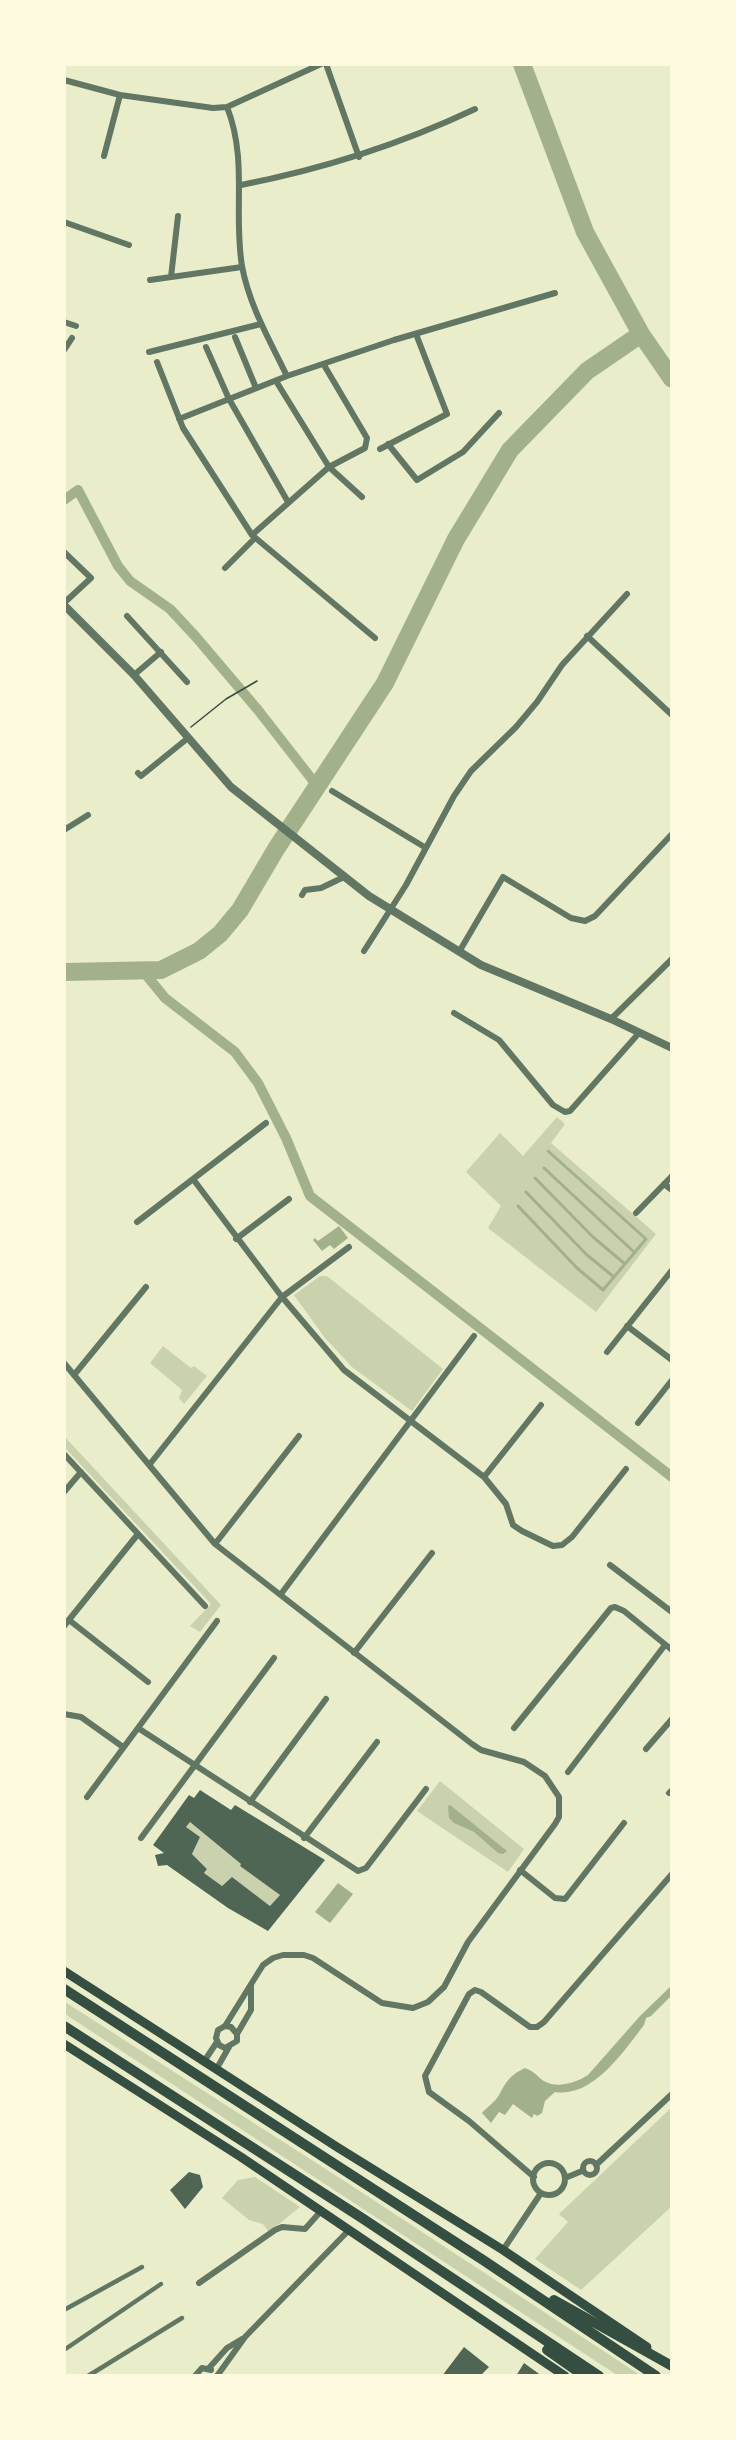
<!DOCTYPE html>
<style>
body{margin:0}
#map{position:relative;width:736px;height:2440px;overflow:hidden;background:#e9edc9;font-family:"Sofia Sans Condensed",sans-serif}
canvas{display:block}
.frame{position:absolute;inset:0;border:66px solid #fefae0;pointer-events:none}
</style>
<div id="map">
<canvas width="736" height="2440"></canvas>
<div class="frame"></div>
</div>
<script>
const ctx = document.querySelector('canvas').getContext('2d');
ctx.lineJoin = 'round';
function fillPath(path, color) {
  ctx.fillStyle = color;
  ctx.fill(path, 'evenodd');
}
function trace(path, color, width, dash) {
  ctx.strokeStyle = color;
  ctx.lineWidth = width;
  ctx.lineCap = dash ? 'butt' : 'round';
  ctx.setLineDash(dash || []);
  ctx.stroke(path);
}
const green = new Path2D(`
 M557,1117L565,1124L551,1143L656,1234L596,1312L488,1228L501,1206L466,1172L500,1133L523,1156Z
 M320,1276H327L443,1369L412,1411L352,1367L325,1338L294,1295Z
 M163,1346L191,1368L194,1366L207,1376L184,1404L179,1398L182,1390L150,1363Z
 M64,1436L221,1605L200,1632L190,1626L211,1604L65,1448Z
 M440,1781L524,1849L508,1872L417,1811Z
 M190,1822L241,1864L240,1866L280,1895L270,1906L232,1877L222,1886L204,1873L207,1869L192,1854L200,1837L186,1827Z
 M65,2002L349,2184L640,2375H617L65,2014Z
 M671,2108V2207L581,2290L535,2259L568,2222L559,2214Z
 M255,2177L300,2207L269,2232L263,2224L249,2220L222,2198L238,2180Z`);
const water = new Path2D(`
 M339,1226L348,1238L334,1249L330,1245L322,1251L313,1240L315,1238L318,1241Z
 M450,1805L507,1851L503,1854L498,1853L474,1832L454,1823L449,1818L448,1806Z
 M338,1883L353,1894L330,1923L315,1912Z
 M671,1986V1996L651,2016L646,2018L644,2025C624,2051 593,2098 555,2092L545,2101L542,2113L537,2116L534,2114L532,2118L513,2104L505,2115L499,2112L491,2123L482,2113C487,2107 495,2102 499,2095C506,2082 510,2075 525,2068C533,2071 535,2074 541,2079C554,2090 576,2083 588,2075L640,2016Z`);
const stream = new Path2D(`
 M544,1168L635,1253
 M535,1178L593,1237L625,1264
 M526,1192L587,1255L614,1277
 M518,1206L577,1268L603,1290L646,1239L548,1151`);
const canal = new Path2D(`
 M64,500L78,490L118,566L130,581L170,609L196,637L258,710L318,787
 M143,971L165,998L235,1052L258,1083L286,1138L310,1196L672,1477`);
const river = new Path2D(`
 M522,64L585,232L641,334L672,379
 M64,972L161,970L199,951L220,934L240,910L276,849L385,683L456,539L510,450L587,371L641,334`);
const building = new Path2D(`
 M200,1790L231,1810L235,1805L325,1860L268,1931L228,1908L167,1865L158,1866L155,1855L164,1853L153,1845L189,1795L194,1798ZM190,1822L241,1864L240,1866L280,1895L270,1906L232,1877L222,1886L204,1873L207,1869L192,1854L200,1837L186,1827Z
 M189,2172L200,2175L203,2187L185,2209L170,2190Z
 M464,2347L489,2367L480,2376H442Z
 M524,2363L542,2376H516Z`);
const path = new Path2D(`
 M191,727L226,699L257,681`);
const pedestrian = new Path2D(`
 M64,2310L142,2267
 M64,2350L161,2284
 M88,2376L182,2318`);
const minor = new Path2D(`
 M326,64L359,157
 M64,80L120,95L213,108L227,107L321,64
 M227,107C248,160 233,212 242,266C249,305 270,341 287,376
 M104,156L120,95
 M241,185C323,169 399,145 475,109
 M64,222L129,245
 M171,277L178,216
 M150,280L242,267
 M64,322L76,326
 M235,337L256,388
 M206,347L229,399L288,502
 M64,350L72,338
 M149,352L261,324
 M157,362L183,428L252,535L375,638
 M276,381L329,467L362,497
 M179,419L287,376L394,340L555,293
 M388,444L417,480L463,452L499,413
 M380,449L447,414L416,334
 M252,535L329,467L365,448L367,438L324,365
 M64,552L91,578L64,603
 M225,568L255,538
 M127,616L187,682
 M587,636L672,715
 M134,675L161,652
 M138,773L141,776L188,738
 M332,791L426,848
 M64,830L88,815
 M302,895L305,890L321,888L344,877
 M364,951L406,885L454,796L471,771L516,727L537,702L562,665L627,594
 M459,952L503,877L571,918L585,921L595,916L672,834
 M454,1013L499,1040L553,1105L565,1112L570,1111L639,1033
 M611,1019L672,959
 M193,1179L282,1297L344,1370L484,1477L506,1504L513,1525L522,1531L553,1546L562,1545L572,1537L626,1469
 M664,1184L672,1190
 M636,1213L672,1176
 M137,1222L266,1123
 M236,1239L289,1199
 M627,1326L672,1360
 M607,1352L672,1270
 M64,1363L215,1544L472,1744L481,1750L524,1762L545,1776L559,1797V1817L555,1824L468,1942L444,1987L428,2002L413,2008L382,2003L313,1958L304,1955H283L273,1958L263,1965L225,2026
 M74,1375L146,1287
 M638,1423L672,1380
 M64,1454L205,1606
 M150,1464L282,1297L349,1247
 M484,1477L541,1405
 M64,1492L81,1472
 M215,1544L299,1436
 M610,1565L672,1612
 M281,1594L474,1336
 M69,1620L148,1682
 M64,1626L138,1534
 M354,1653L432,1553
 M64,1714L81,1717L123,1747
 M138,1728L358,1871L366,1868L426,1789
 M514,1728L611,1608L615,1607L624,1611L672,1650
 M646,1749L672,1719
 M568,1772L665,1645
 M669,1793L672,1790
 M87,1797L217,1621
 M250,1802L326,1699
 M141,1838L274,1658
 M304,1838L377,1742
 M520,1870L555,1898L565,1899L624,1823
 M237,2034L231,2027L225,2026L218,2030L216,2038L219,2045L225,2048L237,2041V2034L251,2010V1985
 M205,2060L217,2042
 M217,2068L229,2047
 M583 2168a7 7 0 1 1 14 0a7 7 0 1 1-14 0Z
 M533 2179a16 16 0 1 1 32 0a16 16 0 1 1-32 0Z
 M596,2165L672,2094
 M534,2177L469,2121L429,2092L425,2076L469,1994L475,1990L481,1992L530,2027H537L544,2022L672,1874
 M565,2178L582,2171
 M503,2250L541,2193
 M199,2283L275,2230L282,2227L305,2229L321,2211
 M209,2368L227,2348L242,2339
 M195,2376L202,2368L211,2370
 M217,2376L245,2337L349,2230`);
const tertiary = new Path2D(`
 M64,605L134,675L231,787L369,896L481,965L611,1019L672,1048`);
const secondary = new Path2D(`
 M64,1971L337,2147L503,2250L647,2347
 M64,2044L241,2157L565,2376`);
const primary = new Path2D(`
 M64,1989L483,2260L656,2376
 M64,2026L365,2220L599,2376
 M554,2300L672,2366
 M547,2350L584,2376`);
fillPath(green, '#cad2ad');
fillPath(water, '#a3b18a');
trace(stream, '#a3b18a', 3);
trace(canal, '#a3b18a', 10);
trace(river, '#a3b18a', 18);
fillPath(building, '#4f6655');
trace(path, '#344e41', 1.5);
trace(pedestrian, '#617663', 4.5);
trace(minor, '#617663', 6);
trace(tertiary, '#617663', 8);
trace(secondary, '#344e41', 9);
trace(primary, '#344e41', 10);
</script>
